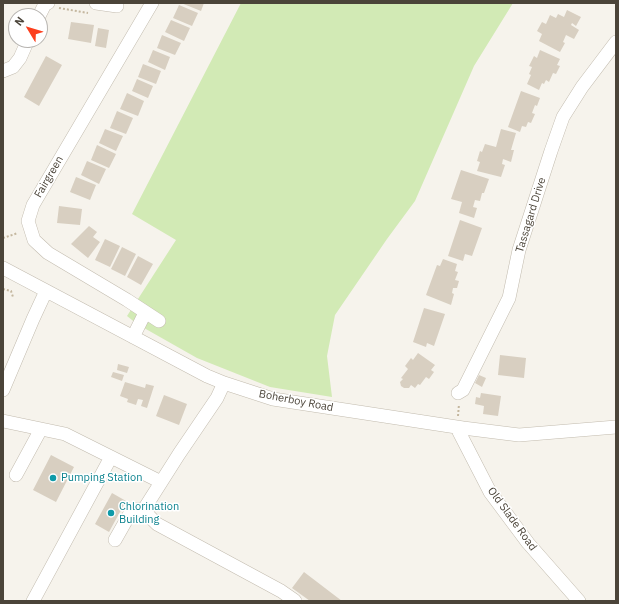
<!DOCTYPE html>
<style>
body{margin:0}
#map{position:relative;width:619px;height:604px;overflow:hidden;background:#f6f3ec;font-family:"IBM Plex Sans",sans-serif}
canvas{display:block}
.frame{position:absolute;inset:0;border:4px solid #4b4439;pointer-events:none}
.north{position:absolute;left:8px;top:8px;width:40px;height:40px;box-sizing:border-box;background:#fff;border:1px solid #b7b4b0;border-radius:50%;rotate:308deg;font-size:11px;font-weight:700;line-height:16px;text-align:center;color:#4b4439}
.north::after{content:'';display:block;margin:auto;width:14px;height:18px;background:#fc3f1d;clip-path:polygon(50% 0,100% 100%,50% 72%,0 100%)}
</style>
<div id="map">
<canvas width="619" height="604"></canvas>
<div class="frame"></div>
<div class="north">N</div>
</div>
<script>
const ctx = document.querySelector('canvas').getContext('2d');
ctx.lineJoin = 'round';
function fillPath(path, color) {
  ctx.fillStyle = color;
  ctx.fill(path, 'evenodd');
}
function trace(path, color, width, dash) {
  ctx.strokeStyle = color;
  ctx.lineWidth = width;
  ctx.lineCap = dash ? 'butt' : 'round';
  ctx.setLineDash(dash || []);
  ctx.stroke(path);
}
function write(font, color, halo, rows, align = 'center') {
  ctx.font = font + ' "IBM Plex Sans",sans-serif';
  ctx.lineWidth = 3;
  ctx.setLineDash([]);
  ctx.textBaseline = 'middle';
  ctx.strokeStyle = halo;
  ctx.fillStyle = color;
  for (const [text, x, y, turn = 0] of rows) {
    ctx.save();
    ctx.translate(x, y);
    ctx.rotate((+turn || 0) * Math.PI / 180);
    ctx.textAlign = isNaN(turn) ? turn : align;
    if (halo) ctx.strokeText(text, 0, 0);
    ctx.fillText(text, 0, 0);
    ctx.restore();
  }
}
const green = new Path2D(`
 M241,3H513L474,66L415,201L387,239L335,315L327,356L332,397L270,387L197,358L137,324L127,316L176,240L132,214Z`);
const building = new Path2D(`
 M181,3H204L201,11Z
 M179,5L198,13L192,26L173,18Z
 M567,10L581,17L576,26L572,23L571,25L579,30L574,39L566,35L563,42L565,43L560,52L539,41L542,34L537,31L542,22L546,24L550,15L556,18L558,14L564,17Z
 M171,20L190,28L184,41L165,32Z
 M71,22L94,25L91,43L68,39Z
 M98,28L109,30L106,48L95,46Z
 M162,35L181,43L175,55L157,48Z
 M153,50L170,57L165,70L148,62Z
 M540,50L560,59L557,65L560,66L556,74L553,73L549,82L546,80L544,84L542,83L539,90L527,84L531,75L529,74L532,67L529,66L534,56L537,58Z
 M46,56L62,65L39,106L24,97Z
 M143,64L161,71L156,84L138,77Z
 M137,79L153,86L148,98L132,91Z
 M521,91L540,98L537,106L535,105L532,113L535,114L531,123L528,122L526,127L522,126L520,132L508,127Z
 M127,93L144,101L138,116L120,109Z
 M117,111L133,118L126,134L110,128Z
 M105,129L123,136L116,151L99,143Z
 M501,129L516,133L511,150H514L511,162L503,159L502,164L505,165L501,177L477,171L480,162L477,161L480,151L482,152L485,144L496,147Z
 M97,145L116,154L109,168L91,160Z
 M87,161L106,169L99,184L81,175Z
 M461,170L489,179L484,193H482L480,201L475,200L473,207L477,208L474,218L459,213L462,202L451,199Z
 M76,177L96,185L90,200L70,192Z
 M59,206L82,209L80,225L57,223Z
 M460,220L482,228L472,256L465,254L463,261L448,256Z
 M89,226L97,232L93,237L100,242L88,258L71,244Z
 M105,239L120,246L110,267L95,260Z
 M122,247L136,254L125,276L111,269Z
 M138,256L153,264L141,285L127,277Z
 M443,259L457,264L455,271L458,272L455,280L459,281L457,288H453L452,293L454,294L451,305L426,295L437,265L440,266Z
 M424,308L445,314L434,346L427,343L426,347L413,342Z
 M418,353L435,365L431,370L434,372L429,379L426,377L420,385L418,384L415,388L411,385L409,388H404L401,386L400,382L403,379L401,378L408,369L405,366L411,358L413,360Z
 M500,355L526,358L524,378L498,375Z
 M118,364L129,367L127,373L117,370Z
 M113,372L124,375L122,381L111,377Z
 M479,375L486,378L482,387L475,383Z
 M125,382L145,388L146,384L154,386L147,408L141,406L143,400L138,399L136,405L127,402L128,399L120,396Z
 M481,393L501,396L498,416L483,414L484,406L475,404L476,397L480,398Z
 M164,395L187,404L179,425L156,416Z
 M51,455L74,467L56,502L33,490Z
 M112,493L126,501L109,532L95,524Z
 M304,572L342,601H310L292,588Z`);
const path = new Path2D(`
 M59,8L88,13
 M40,36L44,28
 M3,238L18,233
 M3,289L11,291L13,297
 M458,416L459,404`);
const minor = new Path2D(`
 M96,3L117,6
 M152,3L33,205L28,221L34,240L48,253L127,300L159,321
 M39,16L45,4L48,3
 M3,71L13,67L20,58L28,40
 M3,268L207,376L224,383L273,399L463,428L519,435L616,427
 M133,337L145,313
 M224,383L217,398L179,454L146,506L148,515L157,524L281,591L294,600L295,601
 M3,390L33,319L46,291
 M458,393L463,390L509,298L519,250L551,151L563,117L582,87L616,42
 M3,421L65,434L161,482
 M457,428L490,492L528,543L579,601
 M16,475L41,429
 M115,540L132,510L147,509
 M33,601L111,457`);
const markers = [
 [53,478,4,"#0f9aa8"],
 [111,513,4,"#0f9aa8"]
];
const streetNames = [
 ["Fairgreen",49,177,-60],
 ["Tassagard Drive",531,215,-73],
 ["Boherboy Road",296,401,11],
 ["Old Slade Road",512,519,54]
];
const cultureNames = [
 ["Pumping Station",61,478],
 ["Chlorination",119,507],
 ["Building",119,520]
];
fillPath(green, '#d2eab5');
fillPath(building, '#d8cfc1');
trace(minor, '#c2bbae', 14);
trace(path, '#c4b79f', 2, [2, 2]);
trace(minor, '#fff', 13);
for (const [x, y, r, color] of markers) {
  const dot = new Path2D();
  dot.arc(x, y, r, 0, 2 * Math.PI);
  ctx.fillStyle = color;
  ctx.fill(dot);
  trace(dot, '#fff', 1.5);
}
write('11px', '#4b4439', '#fff', streetNames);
write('11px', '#0d838f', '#fff', cultureNames, 'left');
</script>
